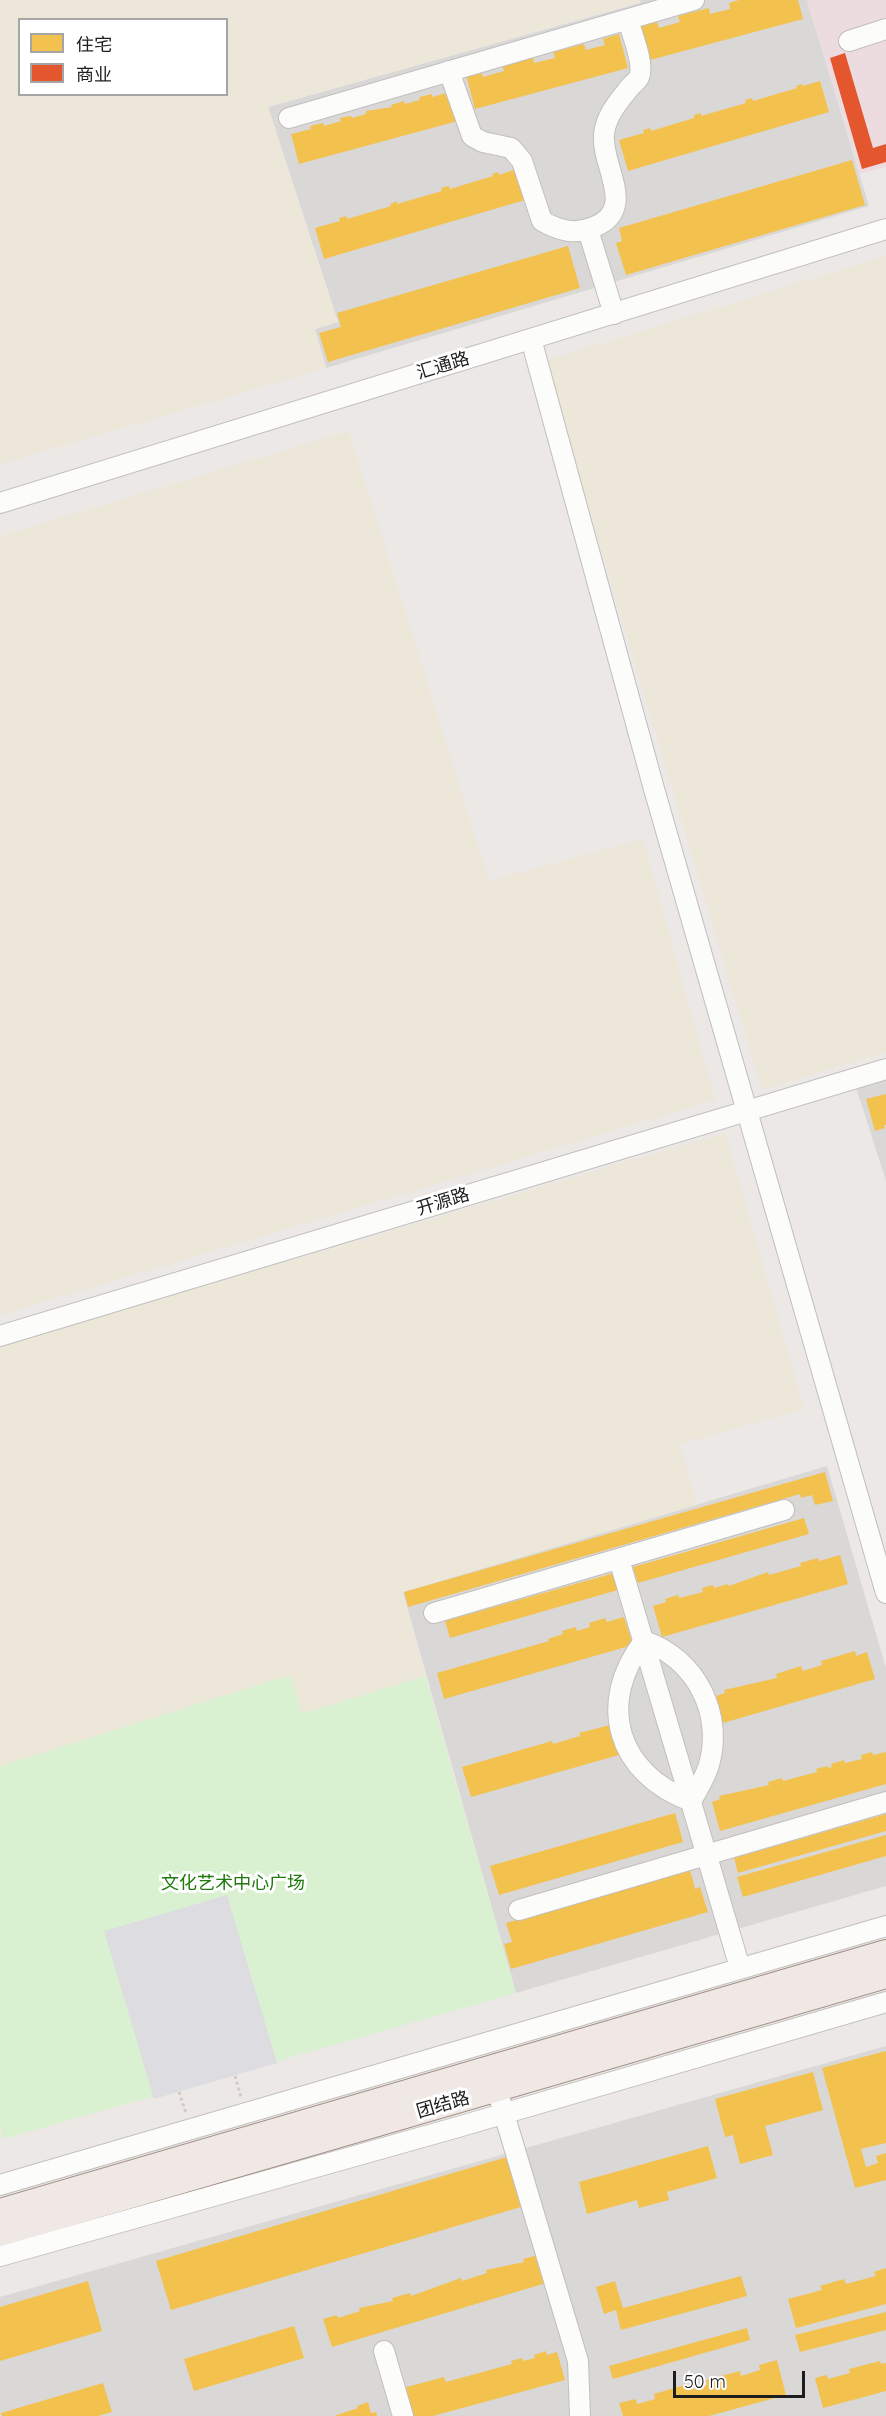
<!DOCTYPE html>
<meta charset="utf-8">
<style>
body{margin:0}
#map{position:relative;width:886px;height:2416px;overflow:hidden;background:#ebe8e6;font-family:Quicksand,"Noto Sans SC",sans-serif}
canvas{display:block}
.legend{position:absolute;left:18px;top:18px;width:210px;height:78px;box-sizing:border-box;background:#fff;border:2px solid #a5a5a5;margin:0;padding:8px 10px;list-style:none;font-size:18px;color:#1d1d1d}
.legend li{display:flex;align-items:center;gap:12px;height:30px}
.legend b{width:30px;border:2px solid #a5a5a5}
.scale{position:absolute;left:673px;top:2371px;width:132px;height:27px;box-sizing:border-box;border:3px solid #1d1d1d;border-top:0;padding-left:8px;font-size:18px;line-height:21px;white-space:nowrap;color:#1d1d1d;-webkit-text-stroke:4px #fff;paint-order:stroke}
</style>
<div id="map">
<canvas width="886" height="2416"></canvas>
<ul class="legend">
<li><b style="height:16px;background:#f2c14e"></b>住宅</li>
<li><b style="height:16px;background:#e4572e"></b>商业</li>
</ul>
<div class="scale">50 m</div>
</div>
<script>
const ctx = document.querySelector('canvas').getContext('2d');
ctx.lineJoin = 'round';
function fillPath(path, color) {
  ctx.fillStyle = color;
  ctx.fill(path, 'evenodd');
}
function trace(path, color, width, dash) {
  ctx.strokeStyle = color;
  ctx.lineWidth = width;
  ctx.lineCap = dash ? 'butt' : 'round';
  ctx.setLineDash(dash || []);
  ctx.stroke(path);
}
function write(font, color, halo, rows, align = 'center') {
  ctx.font = font + ' Quicksand,"Noto Sans SC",sans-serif';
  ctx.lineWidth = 6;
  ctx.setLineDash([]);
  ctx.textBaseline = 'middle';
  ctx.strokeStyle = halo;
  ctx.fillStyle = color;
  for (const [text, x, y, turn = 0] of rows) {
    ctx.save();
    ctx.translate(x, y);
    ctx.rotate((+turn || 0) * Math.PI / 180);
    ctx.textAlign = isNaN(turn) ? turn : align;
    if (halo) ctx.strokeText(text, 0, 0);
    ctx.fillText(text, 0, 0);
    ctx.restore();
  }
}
const residential = new Path2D(`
 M640,0H807L869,206L326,368L315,329L338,322L268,107L640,3Z
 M886,1079V1181L856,1087Z
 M827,1466L886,1668V1886L516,1993L403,1592Z
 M886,2046V2416H0V2297Z`);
const commercial = new Path2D(`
 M807,0H886V167L860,174Z`);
const farmland = new Path2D(`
 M0,0H640L641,2L268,107L338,322L315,329L326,368L0,464ZM20,20H226V94H20Z
 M886,256V1052L762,1090L545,361Z
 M349,431L489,881L643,839L715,1100L0,1315V536Z
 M725,1133L804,1409L680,1444L697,1505L403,1592L425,1676L301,1714L289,1675L0,1766V1346Z`);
const park = new Path2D(`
 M290,1675L302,1714L425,1676L516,1993L3,2139L0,2128V1766Z`);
const plaza = new Path2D(`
 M227,1895L277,2063L154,2099L104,1931Z`);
const homes = new Path2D(`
 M739,0H798L803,19L650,60L641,26L657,22L659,28L680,22L678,16L709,8L710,14L730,9L729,3Z
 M619,34L628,68L475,109L466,75L481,71L483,77L504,71L502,65L533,57L534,63L555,58L553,52L584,44L586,50L605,45L603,39Z
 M820,81L829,112L628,171L619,140L644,133L643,130L650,128L651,131L694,118V115L701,113V116L746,103L745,100L752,98L753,101L797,88L796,86L802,84L803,86Z
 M450,92L458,121L299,164L291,134L311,129L310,126L323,123L324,126L341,121L340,118L351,116L352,118L366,114V111L392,107L391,105L404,101L405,104L420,100L419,97L432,94V97Z
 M852,160L865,205L626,275L616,243L622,241L619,228Z
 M516,169L525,200L324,259L315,228L340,221L339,218L346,216L347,219L391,206L390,204L397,201V204L442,191L441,188L449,186L450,189L493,176L492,174L498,172L499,175Z
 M568,246L580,288L328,362L319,333L341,327L337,313Z
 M886,1094V1125H884L885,1128L875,1131L866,1099Z
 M825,1472L833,1501L815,1505L812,1495L801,1498L800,1494L408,1607L404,1592Z
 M804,1518L809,1534L638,1583L633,1567Z
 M840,1555L848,1584L662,1637L653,1606L666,1602L665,1599L678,1595L679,1598L703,1592L702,1588L713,1585L714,1588L728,1584L729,1586L768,1572L769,1575L801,1566L800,1563L818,1558L819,1561Z
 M614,1573L618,1590L450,1638L445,1621Z
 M624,1617L633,1645L444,1699L437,1673L549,1641L548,1639L563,1634L562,1631L576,1627L577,1631L590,1627L589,1623L605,1618L607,1622Z
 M855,1651L856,1656L867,1652L875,1679L723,1723L716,1696L725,1693L724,1690L777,1678L776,1674L801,1666L803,1671L822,1665L821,1661Z
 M610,1725L619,1755L471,1797L462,1767L552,1741L553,1744L580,1736L579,1733Z
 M872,1752L873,1755L886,1752V1784L720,1831L712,1802L720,1799L719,1796L769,1785L768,1782L782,1778L783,1781L817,1772L816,1769L828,1766V1768L832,1767L831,1764L844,1760L845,1763L862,1759L861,1755Z
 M675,1813L683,1842L499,1895L490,1866Z
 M886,1814V1831L738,1873L734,1858Z
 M886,1835V1856L743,1897L737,1877Z
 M690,1870L695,1889L700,1887L708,1912L511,1969L504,1944L512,1942L506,1923Z
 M886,2051V2143L861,2149L866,2167L878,2163L876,2156L886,2153V2180L855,2188L822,2068Z
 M813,2072L823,2110L765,2126L773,2155L740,2164L733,2135L725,2137L715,2099Z
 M708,2146L717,2178L667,2192L669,2200L639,2208L637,2200L587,2214L579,2182Z
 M507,2157L521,2207L171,2310L156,2261Z
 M538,2255L546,2283L332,2347L323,2319L337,2315L338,2318L360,2311L359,2308L393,2301L392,2298L410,2293L411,2296L461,2278L462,2281L487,2273L486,2270L524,2262L523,2259Z
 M886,2268V2304L796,2328L788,2299L822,2290L820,2286L844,2279L846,2284L876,2276L874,2272Z
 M741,2276L747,2296L621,2330L616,2310L604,2314L596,2287L615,2281L623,2308Z
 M88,2281L102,2331L0,2361V2307Z
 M886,2312V2330L800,2352L795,2335Z
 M294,2326L304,2358L194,2391L184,2359Z
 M747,2328L750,2340L613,2379L609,2366Z
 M546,2351L547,2355L557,2352L565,2380L433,2416H411L403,2388L444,2377L446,2382L512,2364L511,2361L522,2358L523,2361L535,2358L534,2355Z
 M777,2360L786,2395L709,2416H623L619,2403L636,2399L637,2404L655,2399L654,2394L688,2384L689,2390L707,2385L706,2380L740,2371L741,2376L760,2370L759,2365Z
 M880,2361L881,2364L886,2363V2391L823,2408L815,2378L827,2375L828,2379L850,2373L849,2369Z
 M103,2383L112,2412L98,2416H2L1,2413Z
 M368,2402L371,2413L376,2412L377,2416H334L358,2408L357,2406Z`);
const shops = new Path2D(`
 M845,53L873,148L886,144V162L862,169L830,58Z`);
const path = new Path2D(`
 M235,2076L241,2097
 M179,2092L186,2113`);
const minor = new Path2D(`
 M849,41L886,29
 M449,71L472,136L483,142L511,148L522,161L542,221C560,231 575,235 594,227C638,209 601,167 604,134C606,115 619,101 630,87C633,84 638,80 639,77C645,64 631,33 628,19
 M289,118L694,0
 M588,230L614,314
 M531,339L654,789L886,1593
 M0,503L886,229
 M0,1336L886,1069
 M619,1559L740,1968
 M434,1613L784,1510
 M644,1641C696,1658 725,1715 708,1768C704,1779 697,1791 691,1801C617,1774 596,1703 644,1641Z
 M519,1910L886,1802
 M500,2100L578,2361L580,2416
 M0,2185L886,1926
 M0,2256L458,2127L886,2002
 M384,2351L403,2416`);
const major = new Path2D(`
 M0,2211L886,1952
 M0,2234L886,1976`);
const streetNames = [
 ["汇通路",443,366,-17],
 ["开源路",443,1202,-17],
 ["团结路",443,2105,-16]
];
const parkNames = [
 ["文化艺术中心广场",233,1884]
];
fillPath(residential, '#dad8d7');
fillPath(commercial, '#eddcdf');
fillPath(farmland, '#ece7d9');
fillPath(park, '#d9f1d1');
fillPath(plaza, '#dddde1');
fillPath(homes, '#f2c14e');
fillPath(shops, '#e4572e');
trace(minor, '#c1bfbe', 22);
trace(major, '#a18f83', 26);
trace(path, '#d6c6c8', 3, [3, 3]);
trace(minor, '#fcfcfb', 20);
trace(major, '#f0e8e4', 24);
write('18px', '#1d1d1d', '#fff', streetNames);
write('18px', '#20790d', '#fff', parkNames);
</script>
